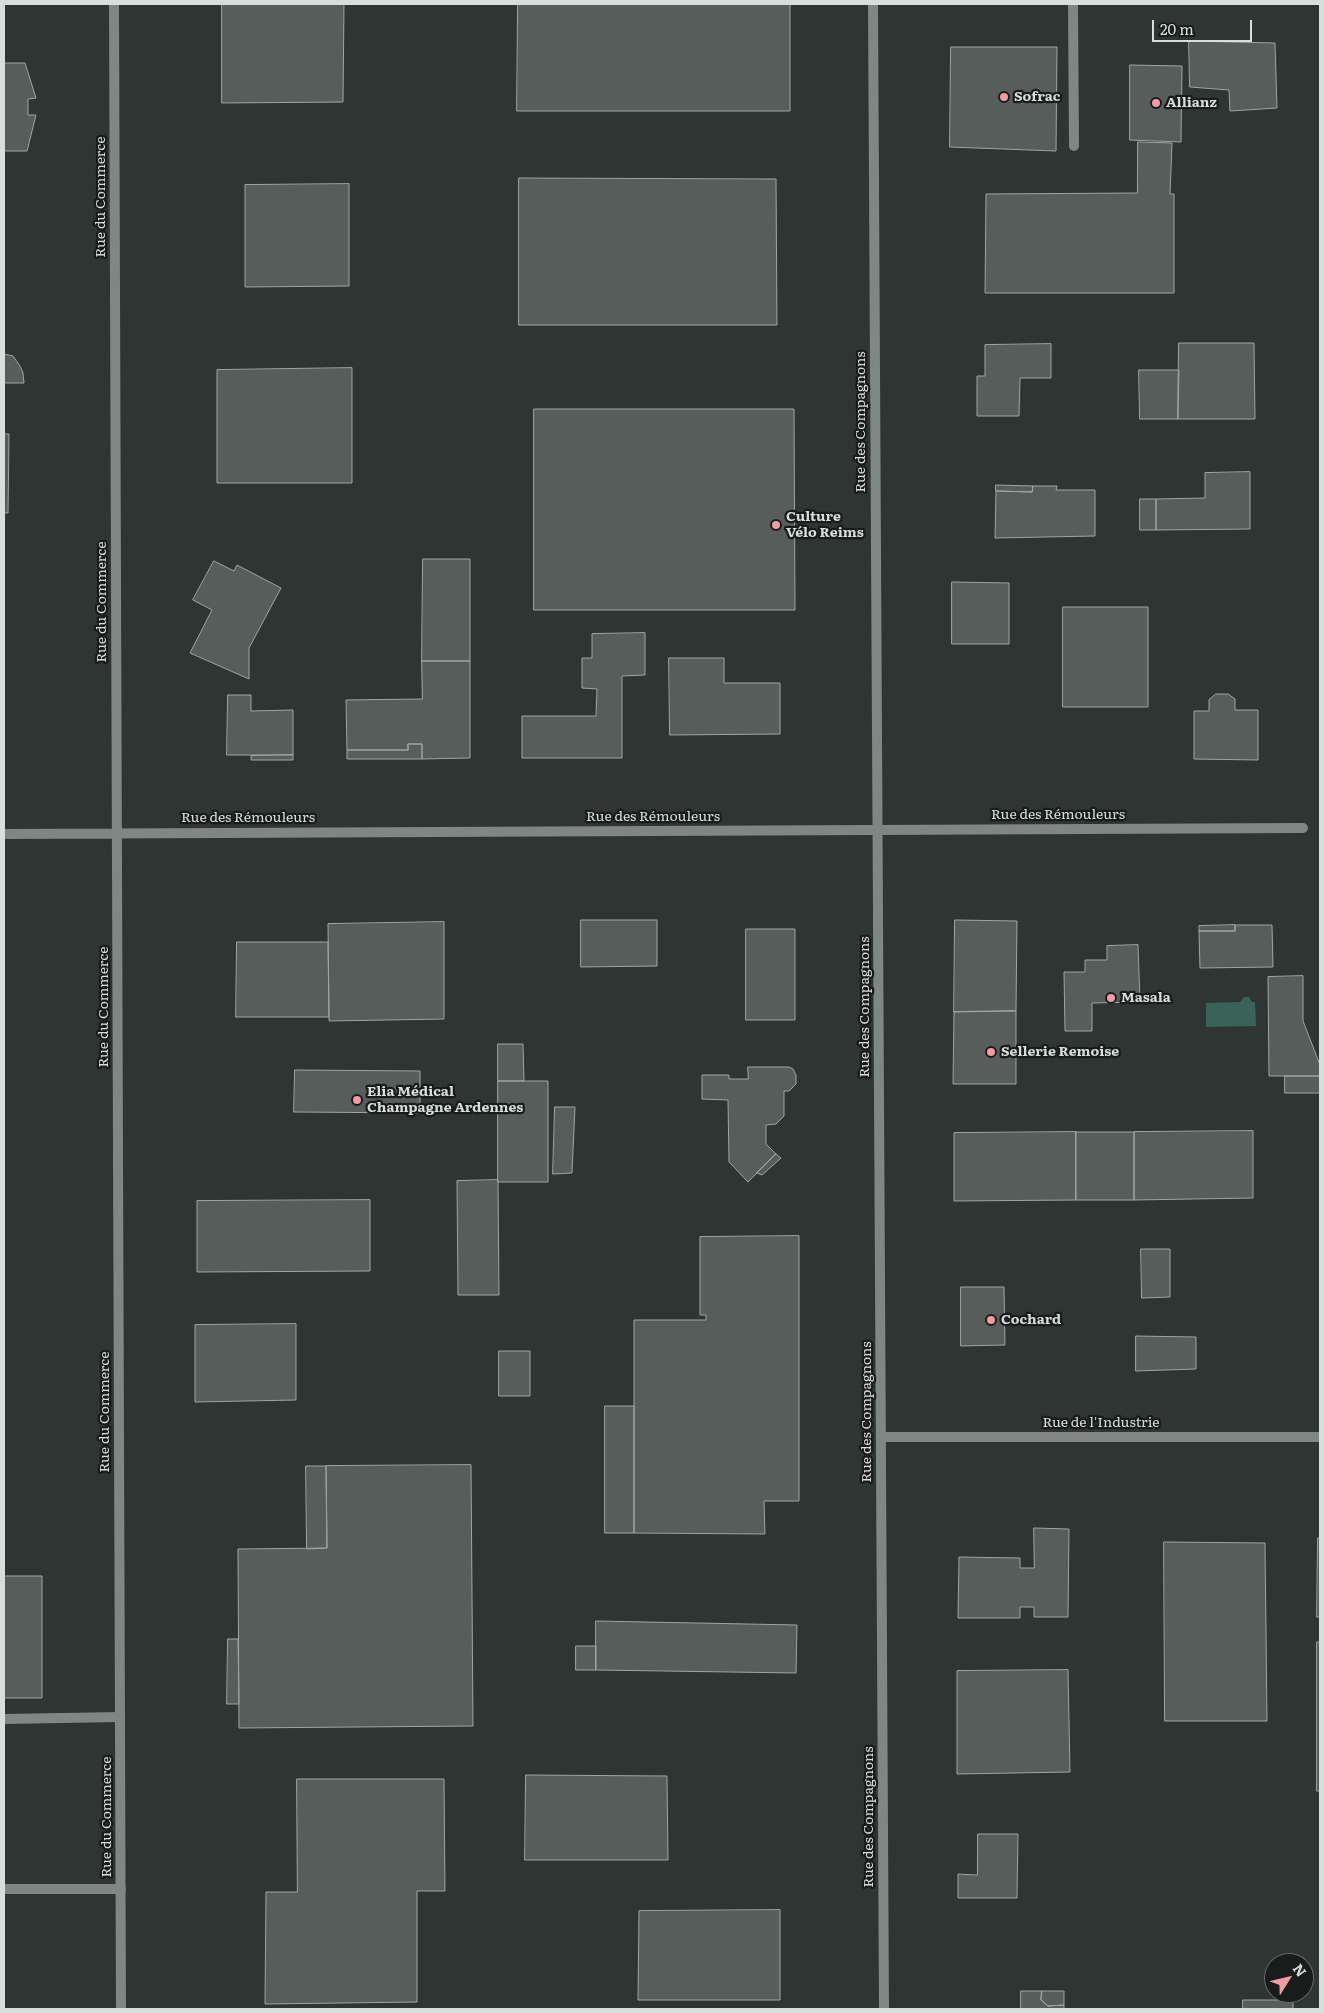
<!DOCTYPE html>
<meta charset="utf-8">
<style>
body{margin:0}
#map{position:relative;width:1324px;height:2013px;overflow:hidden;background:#2e3533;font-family:Literata,serif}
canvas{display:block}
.frame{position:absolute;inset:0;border:5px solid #d9dddc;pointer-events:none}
.north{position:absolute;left:1264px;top:1953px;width:50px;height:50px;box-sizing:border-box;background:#191c1b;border:1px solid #666968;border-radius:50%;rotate:54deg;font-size:14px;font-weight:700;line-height:20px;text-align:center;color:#d9dddc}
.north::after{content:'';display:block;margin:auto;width:18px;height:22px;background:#f49aa5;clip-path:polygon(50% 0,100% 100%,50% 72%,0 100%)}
.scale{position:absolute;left:1152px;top:20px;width:100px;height:22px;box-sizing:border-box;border:2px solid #d9dddc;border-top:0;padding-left:6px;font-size:15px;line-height:18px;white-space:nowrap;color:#d9dddc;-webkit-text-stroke:4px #191c1b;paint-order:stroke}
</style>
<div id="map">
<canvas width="1324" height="2013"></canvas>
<div class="frame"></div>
<div class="north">N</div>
<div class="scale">20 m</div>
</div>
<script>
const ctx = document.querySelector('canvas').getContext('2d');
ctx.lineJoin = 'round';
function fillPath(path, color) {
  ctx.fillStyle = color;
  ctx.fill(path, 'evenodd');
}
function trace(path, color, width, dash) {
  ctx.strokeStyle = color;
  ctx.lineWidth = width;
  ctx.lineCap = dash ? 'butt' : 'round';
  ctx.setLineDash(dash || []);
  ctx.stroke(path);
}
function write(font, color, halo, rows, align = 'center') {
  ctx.font = font + ' Literata,serif';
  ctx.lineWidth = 4.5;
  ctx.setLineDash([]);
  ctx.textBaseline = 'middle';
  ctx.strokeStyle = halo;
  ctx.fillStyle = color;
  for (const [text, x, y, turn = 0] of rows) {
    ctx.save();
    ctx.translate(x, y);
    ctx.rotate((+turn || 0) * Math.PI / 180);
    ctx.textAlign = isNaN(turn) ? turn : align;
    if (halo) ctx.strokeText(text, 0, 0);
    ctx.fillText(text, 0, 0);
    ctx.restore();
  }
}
const water = new Path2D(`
 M1244,997H1249L1252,1002H1255L1256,1026L1206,1027V1003L1240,1002Z`);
const building = new Path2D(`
 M222,4H344L343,102L222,103Z
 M518,4H790V111H517Z
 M1189,41L1275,43L1277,108L1230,111L1229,90L1190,87Z
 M951,47H1057L1056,151L950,147Z
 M4,63H25L36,98L28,99V115H36L27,151H4Z
 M1130,65L1182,66L1181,142L1130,140Z
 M1138,142L1172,143L1170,194H1174V293H985L986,194L1137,193Z
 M519,178L776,179L777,325H519Z
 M349,184V286L245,287V185Z
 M1179,343H1254L1255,419H1178Z
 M1051,344V378H1020L1019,416H977V376H985V345Z
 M4,354L13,356L20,366L23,373L24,383H4Z
 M352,368V483H217V370Z
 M1139,370H1179L1178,419H1140Z
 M534,409H794L795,610H534Z
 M4,434H9L8,513H4Z
 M1250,472V529L1156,530V499L1205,498V473Z
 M996,485L1033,486L1032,492L996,491Z
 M1033,486H1057L1056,490H1095V536L995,538L996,491L1032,492Z
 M1140,499H1156V530H1140Z
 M423,559H470V661H422Z
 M214,561L234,571L237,565L281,588L249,648V679L190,653L212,610L193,600Z
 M952,582L1009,583V644H952Z
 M1063,607H1148V707H1063Z
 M645,633V675L622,676V758H522V716H596L597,689L582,688V658H592V634Z
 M669,658H724V683H780V734L670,735Z
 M422,661H470V758L422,759V744H408V750H347L346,700L422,699Z
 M1216,694H1228L1235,699V710H1258V760L1194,759V711H1209V700Z
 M228,695H251V711L293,710V755H227Z
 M408,744H422V759H347V750H408Z
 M293,755V760H251V756Z
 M581,920H657V966L581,967Z
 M955,920L1017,921L1016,1011L954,1012Z
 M444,922V1019L329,1021L328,924Z
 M1235,925H1272L1273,967L1200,968L1199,931H1235Z
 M1235,925V931H1199V926Z
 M746,929H795V1020H746Z
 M237,942H328L329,1017H236Z
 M1138,945L1140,1002L1092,1003V1031H1065L1064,972H1085V960H1107V946Z
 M1303,976V1021L1320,1065V1076H1269L1268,977Z
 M1016,1011V1084H953L954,1012Z
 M498,1044H523L524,1081H498Z
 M748,1067H789L793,1069L796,1075V1084L789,1091H784V1116L776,1124L766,1125V1144L776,1154L748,1182L729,1162L728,1100L702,1099V1075H729V1079H748Z
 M295,1070L420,1071V1113L294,1112Z
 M1285,1076H1320V1093H1285Z
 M498,1081H548V1182H498Z
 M555,1107H575L572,1173L553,1174Z
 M1253,1131V1198L1134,1200V1132Z
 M1076,1132V1200L954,1201V1133Z
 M1076,1132H1134V1200H1076Z
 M776,1154L781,1158L762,1175L757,1173Z
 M498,1180L499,1295H458L457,1181Z
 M370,1200V1271L197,1272V1201Z
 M799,1236V1501H764L765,1534L634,1533V1320H706V1315H700V1237Z
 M1141,1249H1170V1297L1142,1298Z
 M961,1287H1004L1005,1345L961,1346Z
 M296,1324V1400L195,1402V1325Z
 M1136,1336L1196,1337V1369L1136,1371Z
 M499,1351H530V1396H499Z
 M605,1406H634V1533H605Z
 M471,1465L473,1726L239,1728L238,1549L327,1548L326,1466Z
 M306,1466H326L327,1548L307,1549Z
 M1034,1528L1069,1529L1068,1617H1034V1607H1020V1618H958L959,1557L1020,1558V1568H1034Z
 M1318,1538H1320V1617H1317Z
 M1164,1542L1265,1543L1267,1721H1165Z
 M4,1576H42V1698H4Z
 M596,1621L797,1625L796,1673L596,1670Z
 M228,1639H238L239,1704H227Z
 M1317,1642H1320V1791H1317Z
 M576,1646H596V1670H576Z
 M1068,1670L1070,1772L957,1774V1671Z
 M526,1775L667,1776L668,1860H525Z
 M297,1779H444L445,1891H417V2002L265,2004L266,1892H297Z
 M978,1834H1018L1017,1898H958V1874L977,1875Z
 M780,1910V2000H638L639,1911Z
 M1021,1991H1042L1041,2000L1048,2006L1064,2005V2009H1021Z
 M1042,1991H1064V2005L1048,2006L1041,2000Z
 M1243,2000H1293V2009H1243Z`);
const lane = new Path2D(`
 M1073,4L1074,146
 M4,1719L120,1717
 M4,1889H121`);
const street = new Path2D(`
 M114,4L121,2009
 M873,4L884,2009
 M4,834L1303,828
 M881,1437H1320`);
const markers = [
 [1004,97,5,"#f49aa5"],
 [1156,103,5,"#f49aa5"],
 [776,525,5,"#f49aa5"],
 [1111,998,5,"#f49aa5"],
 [991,1052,5,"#f49aa5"],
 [357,1100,5,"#f49aa5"],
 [991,1320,5,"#f49aa5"]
];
const poiNames = [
 ["Sofrac",1014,97],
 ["Allianz",1166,103],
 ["Culture",786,517],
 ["Vélo Reims",786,533],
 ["Masala",1121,998],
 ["Sellerie Remoise",1001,1052],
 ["Elia Médical",367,1092],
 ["Champagne Ardennes",367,1108],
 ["Cochard",1001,1320]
];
const streetNames = [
 ["Rue du Commerce",101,197,-90],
 ["Rue des Compagnons",861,422,-90],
 ["Rue du Commerce",102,602,-90],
 ["Rue des Rémouleurs",1058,815],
 ["Rue des Rémouleurs",653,817],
 ["Rue des Rémouleurs",248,818],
 ["Rue du Commerce",104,1007,-90],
 ["Rue des Compagnons",865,1007,-90],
 ["Rue du Commerce",105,1412,-90],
 ["Rue des Compagnons",867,1412,-90],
 ["Rue de l'Industrie",1101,1423],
 ["Rue du Commerce",107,1817,-90],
 ["Rue des Compagnons",869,1817,-90]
];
fillPath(water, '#396358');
fillPath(building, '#565d5b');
trace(building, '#9ea6a4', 1);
trace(lane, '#7f8785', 10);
trace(street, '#7f8785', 10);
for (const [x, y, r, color] of markers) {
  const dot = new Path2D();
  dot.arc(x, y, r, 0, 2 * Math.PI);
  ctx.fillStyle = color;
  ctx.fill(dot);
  trace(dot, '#191c1b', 2);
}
write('bold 14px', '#d9dddc', '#191c1b', poiNames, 'left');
write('14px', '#d9dddc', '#191c1b', streetNames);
</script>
